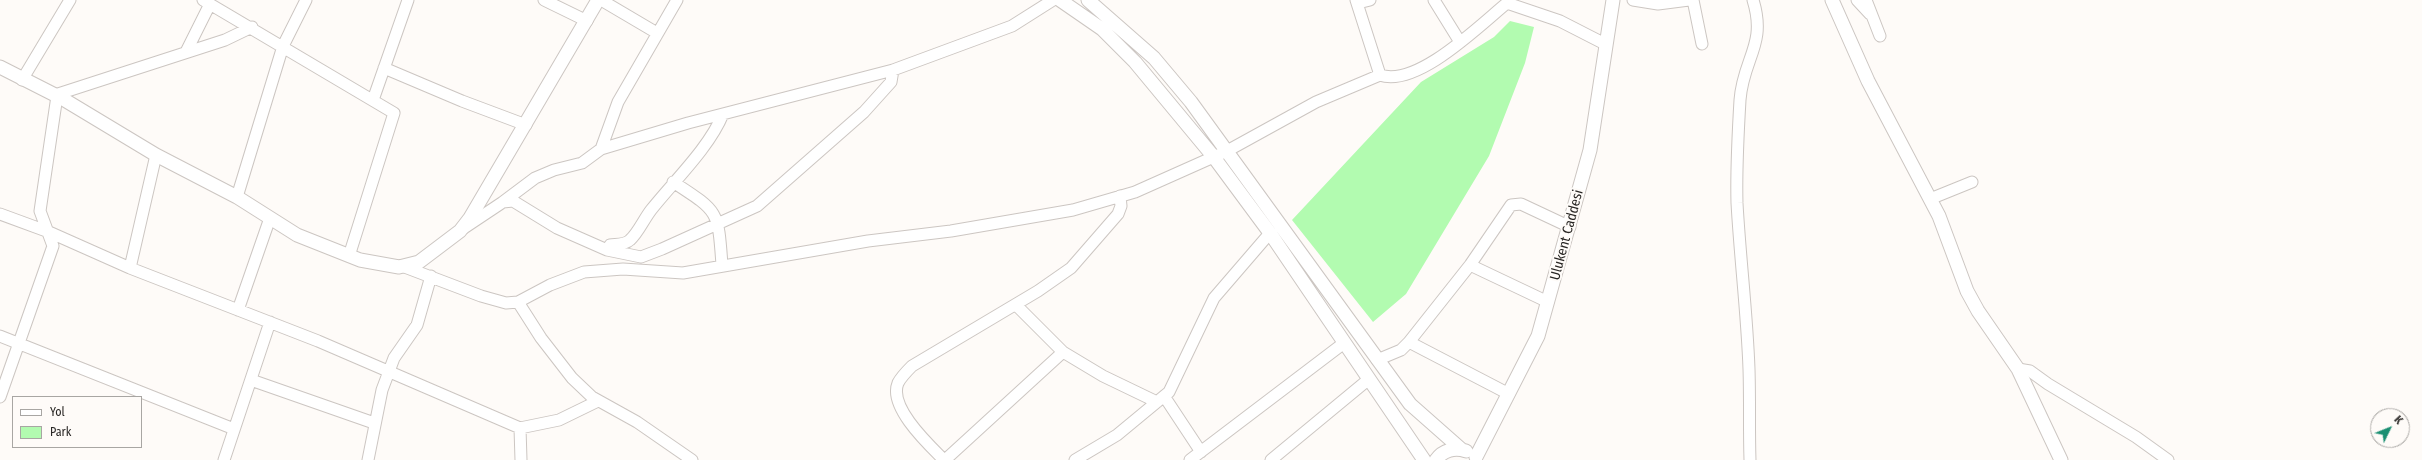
<!DOCTYPE html>
<style>
body{margin:0}
#map{position:relative;width:2422px;height:460px;overflow:hidden;background:#fefbf8;font-family:"Fira Sans Condensed",sans-serif}
canvas{display:block}
.legend{position:absolute;left:12px;top:396px;width:130px;height:52px;box-sizing:border-box;background:#fefbf8;border:1px solid #a8a6a3;margin:0;padding:5px 7px;list-style:none;font-size:12px;color:#282624}
.legend li{display:flex;align-items:center;gap:8px;height:20px}
.legend b{width:20px;border:1px solid #a8a6a3}
.north{position:absolute;left:2370px;top:408px;width:40px;height:40px;box-sizing:border-box;background:#fefbf8;border:1px solid #a8a6a3;border-radius:50%;rotate:47deg;font-size:11px;font-weight:700;line-height:16px;text-align:center;color:#282624}
.north::after{content:'';display:block;margin:auto;width:14px;height:18px;background:#1b8f72;clip-path:polygon(50% 0,100% 100%,50% 72%,0 100%)}
</style>
<div id="map">
<canvas width="2422" height="460"></canvas>
<ul class="legend">
<li><b style="height:5px;background:#fff"></b>Yol</li>
<li><b style="height:11px;background:#b2fbb0"></b>Park</li>
</ul>
<div class="north">K</div>
</div>
<script>
const ctx = document.querySelector('canvas').getContext('2d');
ctx.lineJoin = 'round';
function fillPath(path, color) {
  ctx.fillStyle = color;
  ctx.fill(path, 'evenodd');
}
function trace(path, color, width, dash) {
  ctx.strokeStyle = color;
  ctx.lineWidth = width;
  ctx.lineCap = dash ? 'butt' : 'round';
  ctx.setLineDash(dash || []);
  ctx.stroke(path);
}
function write(font, color, halo, rows, align = 'center') {
  ctx.font = font + ' "Fira Sans Condensed",sans-serif';
  ctx.lineWidth = 4;
  ctx.setLineDash([]);
  ctx.textBaseline = 'middle';
  ctx.strokeStyle = halo;
  ctx.fillStyle = color;
  for (const [text, x, y, turn = 0] of rows) {
    ctx.save();
    ctx.translate(x, y);
    ctx.rotate((+turn || 0) * Math.PI / 180);
    ctx.textAlign = isNaN(turn) ? turn : align;
    if (halo) ctx.strokeText(text, 0, 0);
    ctx.fillText(text, 0, 0);
    ctx.restore();
  }
}
const green = new Path2D(`
 M1510,21L1534,27L1525,63L1489,156L1406,294L1373,322L1292,220L1421,82L1494,37Z`);
const minor = new Path2D(`
 M203,0L394,113L349,256
 M544,0L587,21
 M601,0L657,33
 M1356,0L1380,75
 M1434,0L1460,42
 M1633,0L1658,4L1689,0
 M1693,0L1702,44
 M1857,0L1870,14
 M1866,0L1880,36
 M1358,3L1370,0
 M186,52L210,4
 M384,68L462,101L526,125
 M22,80L70,0
 M55,95L225,40L252,27
 M373,100L408,0
 M601,149L688,123L893,70L1012,26L1053,0
 M673,182C719,212 718,210 722,265
 M237,197L283,46L306,0
 M1930,199L1972,182
 M503,202L535,178L554,170L582,163L601,149L618,102L677,0
 M0,214L49,232L130,268L318,341L520,428L559,420L598,401
 M464,228L503,202L513,201L557,228L607,250L641,257L662,249L757,206L864,112L891,82L893,70
 M607,250L610,245C616,244 625,245 630,240C638,233 644,219 651,210C674,181 709,148 723,114
 M1470,265L1548,302
 M402,266L481,296L506,303L518,302L550,285L584,272L623,269L683,273L868,241L951,231L1073,210L1135,192L1227,151L1316,102L1380,75C1417,88 1480,25 1507,3L1560,21L1605,44
 M130,268L156,155
 M518,302L541,338L572,378L592,397L637,422L692,460
 M1016,305L1063,352L1103,376L1157,402
 M238,310L270,218
 M0,336L234,429
 M1409,342L1509,394
 M1377,360L1401,350L1409,342L1470,265L1511,205L1521,204L1570,227
 M2018,369L2030,371L2048,384L2136,437L2168,460
 M251,380L374,423
 M1164,396L1201,452
 M0,397L53,246L40,211L57,96
 M520,428L521,460
 M224,460L270,322
 M368,460L382,390L394,358L417,325L431,276
 M944,460C929,445 888,407 898,383C901,377 907,371 912,366L1038,291L1071,268L1118,214L1121,206L1120,196
 M945,460L1063,352
 M1075,460L1117,435L1169,392L1214,298L1270,233
 M1190,460L1344,343
 M1271,460L1369,379
 M1750,460C1749,430 1750,399 1749,369C1747,313 1740,258 1737,203C1736,168 1738,134 1740,100C1743,58 1767,45 1753,0`);
const tertiary = new Path2D(`
 M1060,0L1102,29L1135,62L1213,156L1270,233L1424,460
 M1088,0L1154,58L1191,102L1410,404L1461,449
 M1832,0L1868,81L1939,216L1967,291L1978,311L2018,369L2061,460
 M0,67L63,99L156,155L237,197L297,235L360,260L399,267L419,262L460,231L470,218L598,0
 M1476,457L1538,336L1590,150L1613,0
 M1436,460C1443,450 1455,447 1466,451`);
const streetNames = [
 ["Ulukent Caddesi",1567,235,-75]
];
fillPath(green, '#b2fbb0');
trace(minor, '#ccc6c2', 13);
trace(tertiary, '#ccc6c2', 15);
trace(minor, '#fff', 11);
trace(tertiary, '#fff', 13);
write('14px', '#282624', '#fefbf8', streetNames);
</script>
